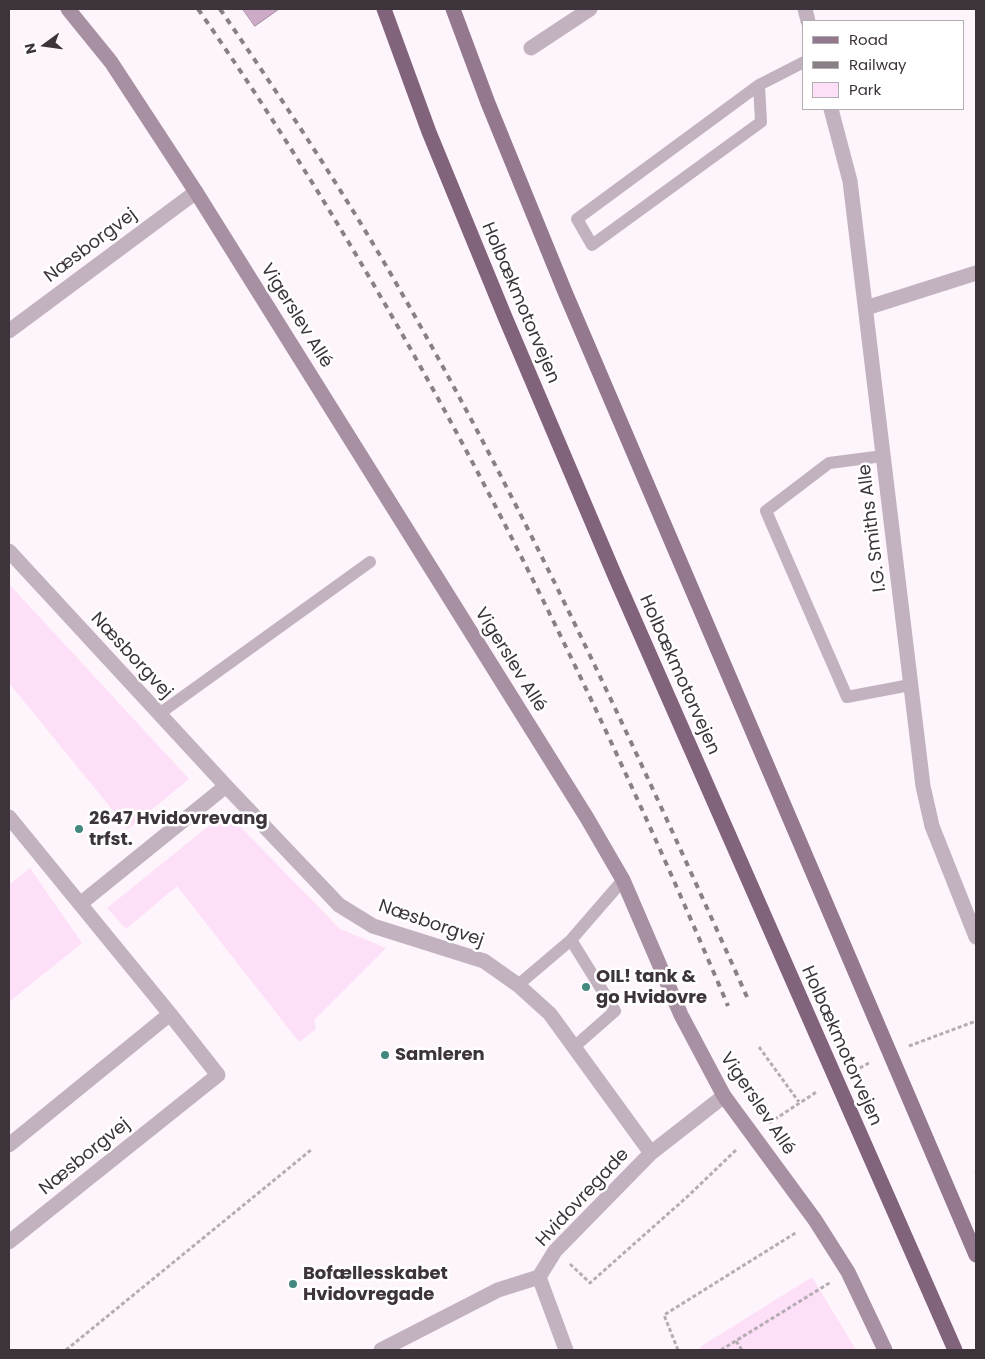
<!DOCTYPE html>
<meta charset="utf-8">
<style>
body{margin:0}
#map{position:relative;width:985px;height:1359px;overflow:hidden;background:#fef5fc;font-family:Poppins,sans-serif}
canvas{display:block}
.frame{position:absolute;inset:0;border:10px solid #3d343b;pointer-events:none}
.legend{position:absolute;left:802px;top:20px;width:162px;height:90px;box-sizing:border-box;background:#fff;border:1px solid #b1aeb1;margin:0;padding:6px 9px;list-style:none;font-size:15px;color:#3d343b}
.legend li{display:flex;align-items:center;gap:10px;height:25px}
.legend b{width:25px;border:1px solid #b1aeb1}
.north{position:absolute;left:20px;top:20px;width:50px;height:50px;-webkit-text-stroke:4px #fff;paint-order:stroke;rotate:256deg;font-size:14px;font-weight:700;line-height:20px;text-align:center;color:#3d343b}
.north::after{content:'';display:block;margin:auto;width:18px;height:22px;background:#3d343b;clip-path:polygon(50% 0,100% 100%,50% 72%,0 100%)}
</style>
<div id="map">
<canvas width="985" height="1359"></canvas>
<div class="frame"></div>
<ul class="legend">
<li><b style="height:6px;background:#93788e"></b>Road</li>
<li><b style="height:6px;background:#898087"></b>Railway</li>
<li><b style="height:14px;background:#fddff7"></b>Park</li>
</ul>
<div class="north">N</div>
</div>
<script>
const ctx = document.querySelector('canvas').getContext('2d');
ctx.lineJoin = 'round';
function fillPath(path, color) {
  ctx.fillStyle = color;
  ctx.fill(path, 'evenodd');
}
function trace(path, color, width, dash) {
  ctx.strokeStyle = color;
  ctx.lineWidth = width;
  ctx.lineCap = dash ? 'butt' : 'round';
  ctx.setLineDash(dash || []);
  ctx.stroke(path);
}
function write(font, color, halo, rows, align = 'center') {
  ctx.font = font + ' Poppins,sans-serif';
  ctx.lineWidth = 5;
  ctx.setLineDash([]);
  ctx.textBaseline = 'middle';
  ctx.strokeStyle = halo;
  ctx.fillStyle = color;
  for (const [text, x, y, turn = 0] of rows) {
    ctx.save();
    ctx.translate(x, y);
    ctx.rotate((+turn || 0) * Math.PI / 180);
    ctx.textAlign = isNaN(turn) ? turn : align;
    if (halo) ctx.strokeText(text, 0, 0);
    ctx.fillText(text, 0, 0);
    ctx.restore();
  }
}
const green = new Path2D(`
 M9,584L189,779L128,829L9,683Z
 M226,812L340,929L386,948L314,1020L316,1029L299,1042L177,886L126,929L107,908Z
 M30,868L82,943L9,1002V885Z
 M812,1277L856,1350H701L700,1347Z`);
const water = new Path2D(`
 M243,9H279L255,26Z`);
const path = new Path2D(`
 M909,1046L976,1021
 M759,1047L799,1102
 M854,1071L871,1062
 M769,1123L818,1091
 M976,1172V1173
 M570,1264L590,1283L687,1197L737,1149
 M736,1341L742,1350
 M66,1350L311,1150
 M678,1350L664,1315L797,1232
 M721,1350L831,1282`);
const lane = new Path2D(`
 M759,85L761,122L592,245L577,219L759,85L804,62
 M883,456L829,463L766,511L847,697L910,685
 M159,714L370,562
 M571,940L623,880
 M518,985L571,940L615,1011L574,1047`);
const street = new Path2D(`
 M805,9L808,21
 M531,48L590,9
 M831,109L850,181L923,786L932,826L976,937
 M866,308L976,273
 M9,331L196,192
 M9,551L226,786L339,905L373,926L484,961L518,985L550,1014L651,1153
 M9,817L170,1014L9,1145
 M80,904L226,786
 M9,1242L218,1075L170,1014
 M539,1277L566,1350
 M381,1350L498,1290L539,1277L555,1251L651,1153L724,1096`);
const secondary = new Path2D(`
 M68,9L111,62L196,192L587,818L623,880L681,1015L724,1096L815,1220L848,1272L885,1350`);
const primary = new Path2D(`
 M453,9L488,103L565,292L976,1255`);
const highway = new Path2D(`
 M384,9L429,132L505,317L615,576L955,1350`);
const rail = new Path2D(`
 M198,9C414,319 581,659 728,1006
 M220,9C277,92 334,177 385,264C522,500 636,749 747,997`);
const markers = [
 [79,829,5,"#44897f"],
 [586,987,5,"#44897f"],
 [385,1055,5,"#44897f"],
 [293,1284,5,"#44897f"]
];
const streetNames = [
 ["Næsborgvej",91,246,-37],
 ["Holbækmotorvejen",520,303,67],
 ["Vigerslev Allé",296,316,58],
 ["I.G. Smiths Alle",873,528,-97],
 ["Næsborgvej",131,656,47],
 ["Vigerslev Allé",510,660,58],
 ["Holbækmotorvejen",679,675,66],
 ["Næsborgvej",431,924,19],
 ["Holbækmotorvejen",841,1046,66],
 ["Vigerslev Allé",757,1104,56],
 ["Næsborgvej",85,1157,-39],
 ["Hvidovregade",583,1198,-47]
];
const poiNames = [
 ["2647 Hvidovrevang",89,819],
 ["trfst.",89,840],
 ["OIL! tank &",596,977],
 ["go Hvidovre",596,998],
 ["Samleren",395,1055],
 ["Bofællesskabet",303,1274],
 ["Hvidovregade",303,1295]
];
fillPath(green, '#fddff7');
fillPath(water, '#cdabc6');
trace(water, '#a2879c', 1);
trace(path, '#b6adb4', 3, [4, 2.5]);
trace(lane, '#c2b2bf', 12);
trace(street, '#c2b2bf', 15);
trace(secondary, '#a790a2', 15);
trace(primary, '#93788e', 15);
trace(highway, '#82637c', 15);
trace(rail, '#898087', 4, [6, 6]);
for (const [x, y, r, color] of markers) {
  const dot = new Path2D();
  dot.arc(x, y, r, 0, 2 * Math.PI);
  ctx.fillStyle = color;
  ctx.fill(dot);
  trace(dot, '#fff', 2);
}
write('18px', '#3d343b', '#fff', streetNames);
write('bold 18px', '#3d343b', '#fff', poiNames, 'left');
</script>
